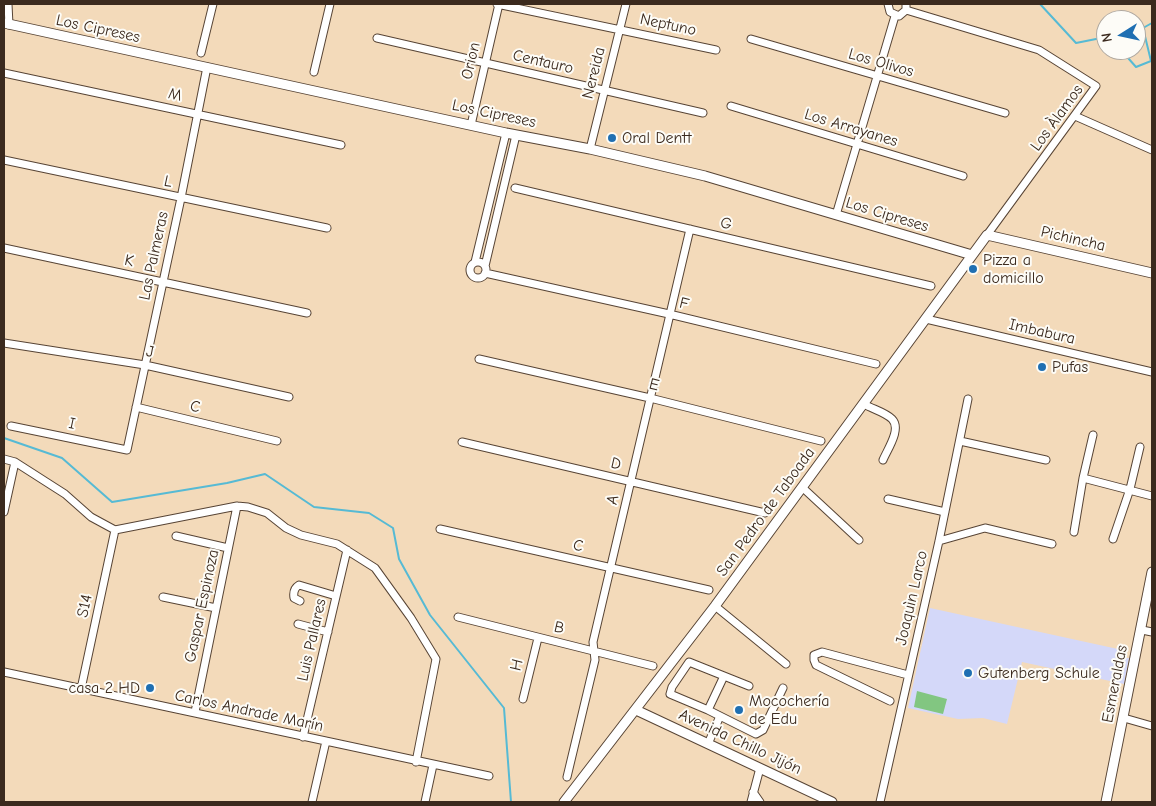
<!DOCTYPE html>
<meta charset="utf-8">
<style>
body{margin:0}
#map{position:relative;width:1156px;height:806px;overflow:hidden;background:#f3daba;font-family:"Comic Neue",sans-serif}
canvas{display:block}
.frame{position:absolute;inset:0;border:5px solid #3b2a1e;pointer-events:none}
.north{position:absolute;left:1096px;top:10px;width:50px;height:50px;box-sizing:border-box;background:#fdfcf7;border:1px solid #afa8a0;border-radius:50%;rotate:260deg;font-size:14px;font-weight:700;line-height:20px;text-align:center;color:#3b2a1e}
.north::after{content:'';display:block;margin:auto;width:18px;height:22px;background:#1f6fb2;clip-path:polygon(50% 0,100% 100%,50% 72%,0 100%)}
</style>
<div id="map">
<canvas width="1156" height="806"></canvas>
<div class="frame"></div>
<div class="north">N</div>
</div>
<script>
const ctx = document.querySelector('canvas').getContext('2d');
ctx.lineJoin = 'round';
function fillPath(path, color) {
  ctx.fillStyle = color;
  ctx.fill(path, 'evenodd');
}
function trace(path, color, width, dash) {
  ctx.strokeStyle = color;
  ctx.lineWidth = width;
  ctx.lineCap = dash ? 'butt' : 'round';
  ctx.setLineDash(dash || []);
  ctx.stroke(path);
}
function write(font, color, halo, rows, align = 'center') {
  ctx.font = font + ' "Comic Neue",sans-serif';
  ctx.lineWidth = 4;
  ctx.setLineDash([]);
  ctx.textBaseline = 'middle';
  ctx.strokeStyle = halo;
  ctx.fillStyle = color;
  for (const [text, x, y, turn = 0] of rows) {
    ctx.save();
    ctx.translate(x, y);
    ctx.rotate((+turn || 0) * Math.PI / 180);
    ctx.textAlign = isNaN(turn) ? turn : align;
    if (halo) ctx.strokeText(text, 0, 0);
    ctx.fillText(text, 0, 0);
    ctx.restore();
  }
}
const built = new Path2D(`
 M930,608L1127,651L1126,658H1129L1124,684L1022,662L1007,724L983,718L958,719L908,708Z`);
const green = new Path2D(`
 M917,691L947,699L943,714L914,707Z`);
const stream = new Path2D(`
 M1040,4L1076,43L1106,37
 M1121,50L1136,67L1151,61L1143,28L1152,23
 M4,438L62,458L112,502L227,483L265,474L314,507L369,513L393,528L399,559L430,615L504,708L511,802`);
const minor = new Path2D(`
 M8,4L9,25
 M497,4L716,50
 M888,4L890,12L899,16L906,10V4
 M906,10L1039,50L1096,86L987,235
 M377,38L703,113
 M751,39L1005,113
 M201,53L213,4
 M314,72L330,4
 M4,73L341,145
 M731,106L963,176
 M1075,116L1152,150
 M471,125L499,4
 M590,149L626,4
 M4,160L327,228
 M515,188L931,286
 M836,215L895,16
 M4,248L307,313
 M470 270a8 8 0 1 1 16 0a8 8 0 1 1-16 0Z
 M475,262L506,133
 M485,266L516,135
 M485,273L669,314L876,364
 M926,319L1152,372
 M4,343L145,365L289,397
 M479,359L650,398L821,441
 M864,404C872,409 885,412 892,419C902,429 887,450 883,460
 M136,407L277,441
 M11,426L127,450L181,198L207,67
 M960,441L1046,460
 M462,442L765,513
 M4,459L15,462L65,494L91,517L115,530L237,506L248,507L267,513L286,528L301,535L337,544L375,568L411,618L436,659L416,762
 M1083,478L1093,435
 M803,488L859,540
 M888,499L945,512
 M4,512L15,462
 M440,529L709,590
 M1074,532L1083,478L1152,496
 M176,536L228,548
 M1113,539L1130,489L1140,447
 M939,541L985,528L1052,544
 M163,597L216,608
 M300,601L294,598C293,592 294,588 299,585L336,596
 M715,606L786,664
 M458,617L653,666
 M298,624L328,632
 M1142,630L1152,632
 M4,672L489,776
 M81,689L115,530
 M523,699L538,638
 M890,701L816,665L814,660V655L822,652L908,675
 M708,710L670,694L672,687L689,662L749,686
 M195,712L237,506
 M720,716L756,734L763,730L783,688
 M1124,718L1152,726
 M303,737L347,550
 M708,744L720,716L708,710L724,676
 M567,777L595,660L593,642L690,229
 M753,792L760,802
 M312,802L326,741
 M425,802L433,765
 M751,802L760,768
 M880,802L939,541L968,399`);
const tertiary = new Path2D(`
 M4,23L506,133L590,149L705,176L972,255
 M636,710L832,802
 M564,802L715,606L987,235L1152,273
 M1106,802L1152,572`);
const markers = [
 [612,138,5,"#1f6fb2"],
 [973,269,5,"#1f6fb2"],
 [1042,367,5,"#1f6fb2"],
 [968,673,5,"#1f6fb2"],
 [150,688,5,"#1f6fb2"],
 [739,710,5,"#1f6fb2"]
];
const streetNames = [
 ["Neptuno",668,25,12],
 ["Los Cipreses",98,29,12],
 ["Orion",471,61,-77],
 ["Centauro",543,62,13],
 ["Los Olivos",881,63,16],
 ["Nereida",594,73,-76],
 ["M",175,95,12],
 ["Los Cipreses",494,114,12],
 ["Los Àlamos",1057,118,-54],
 ["Los Arrayanes",851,128,17],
 ["L",168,182,12],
 ["Los Cipreses",887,215,17],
 ["G",726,224,13],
 ["Pichincha",1073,239,13],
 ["Las Palmeras",154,256,-78],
 ["K",129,261,12],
 ["F",684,304,14],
 ["Imbabura",1042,332,13],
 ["J",150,352,11],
 ["E",654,385,14],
 ["C",195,407,13],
 ["I",72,424,12],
 ["D",616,464,13],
 ["A",613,500,-76],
 ["San Pedro de Taboada",766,512,-54],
 ["C",578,546,13],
 ["Joaquìn Larco",912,598,-77],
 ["S14",85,606,-78],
 ["Gaspar Espinoza",202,606,-78],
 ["B",559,628,13],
 ["Luis Pallares",312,640,-77],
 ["H",517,665,-76],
 ["Esmeraldas",1115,684,-79],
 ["Carlos Andrade Marín",249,711,12],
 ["Avenida Chillo Jijón",740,742,25]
];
const poiNames = [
 ["Oral Dentt",622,138],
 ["Pizza a",983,260],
 ["domicillo",983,278],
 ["Pufas",1052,367],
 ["Gutenberg Schule",978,673],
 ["casa 2 HD",140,688,"right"],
 ["Mocochería",749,701],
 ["de Edu",749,719]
];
fillPath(built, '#d4d8f9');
fillPath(green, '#82c681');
trace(stream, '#56bad4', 2);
trace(minor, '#574435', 9);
trace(tertiary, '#574435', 11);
trace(minor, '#fff', 7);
trace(tertiary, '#fff', 9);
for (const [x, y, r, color] of markers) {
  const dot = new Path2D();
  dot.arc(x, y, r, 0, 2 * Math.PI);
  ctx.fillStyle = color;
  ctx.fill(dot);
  trace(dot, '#fdfcf7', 2);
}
write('16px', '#3b2a1e', '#fdfcf7', streetNames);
write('16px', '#3b2a1e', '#fdfcf7', poiNames, 'left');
</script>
